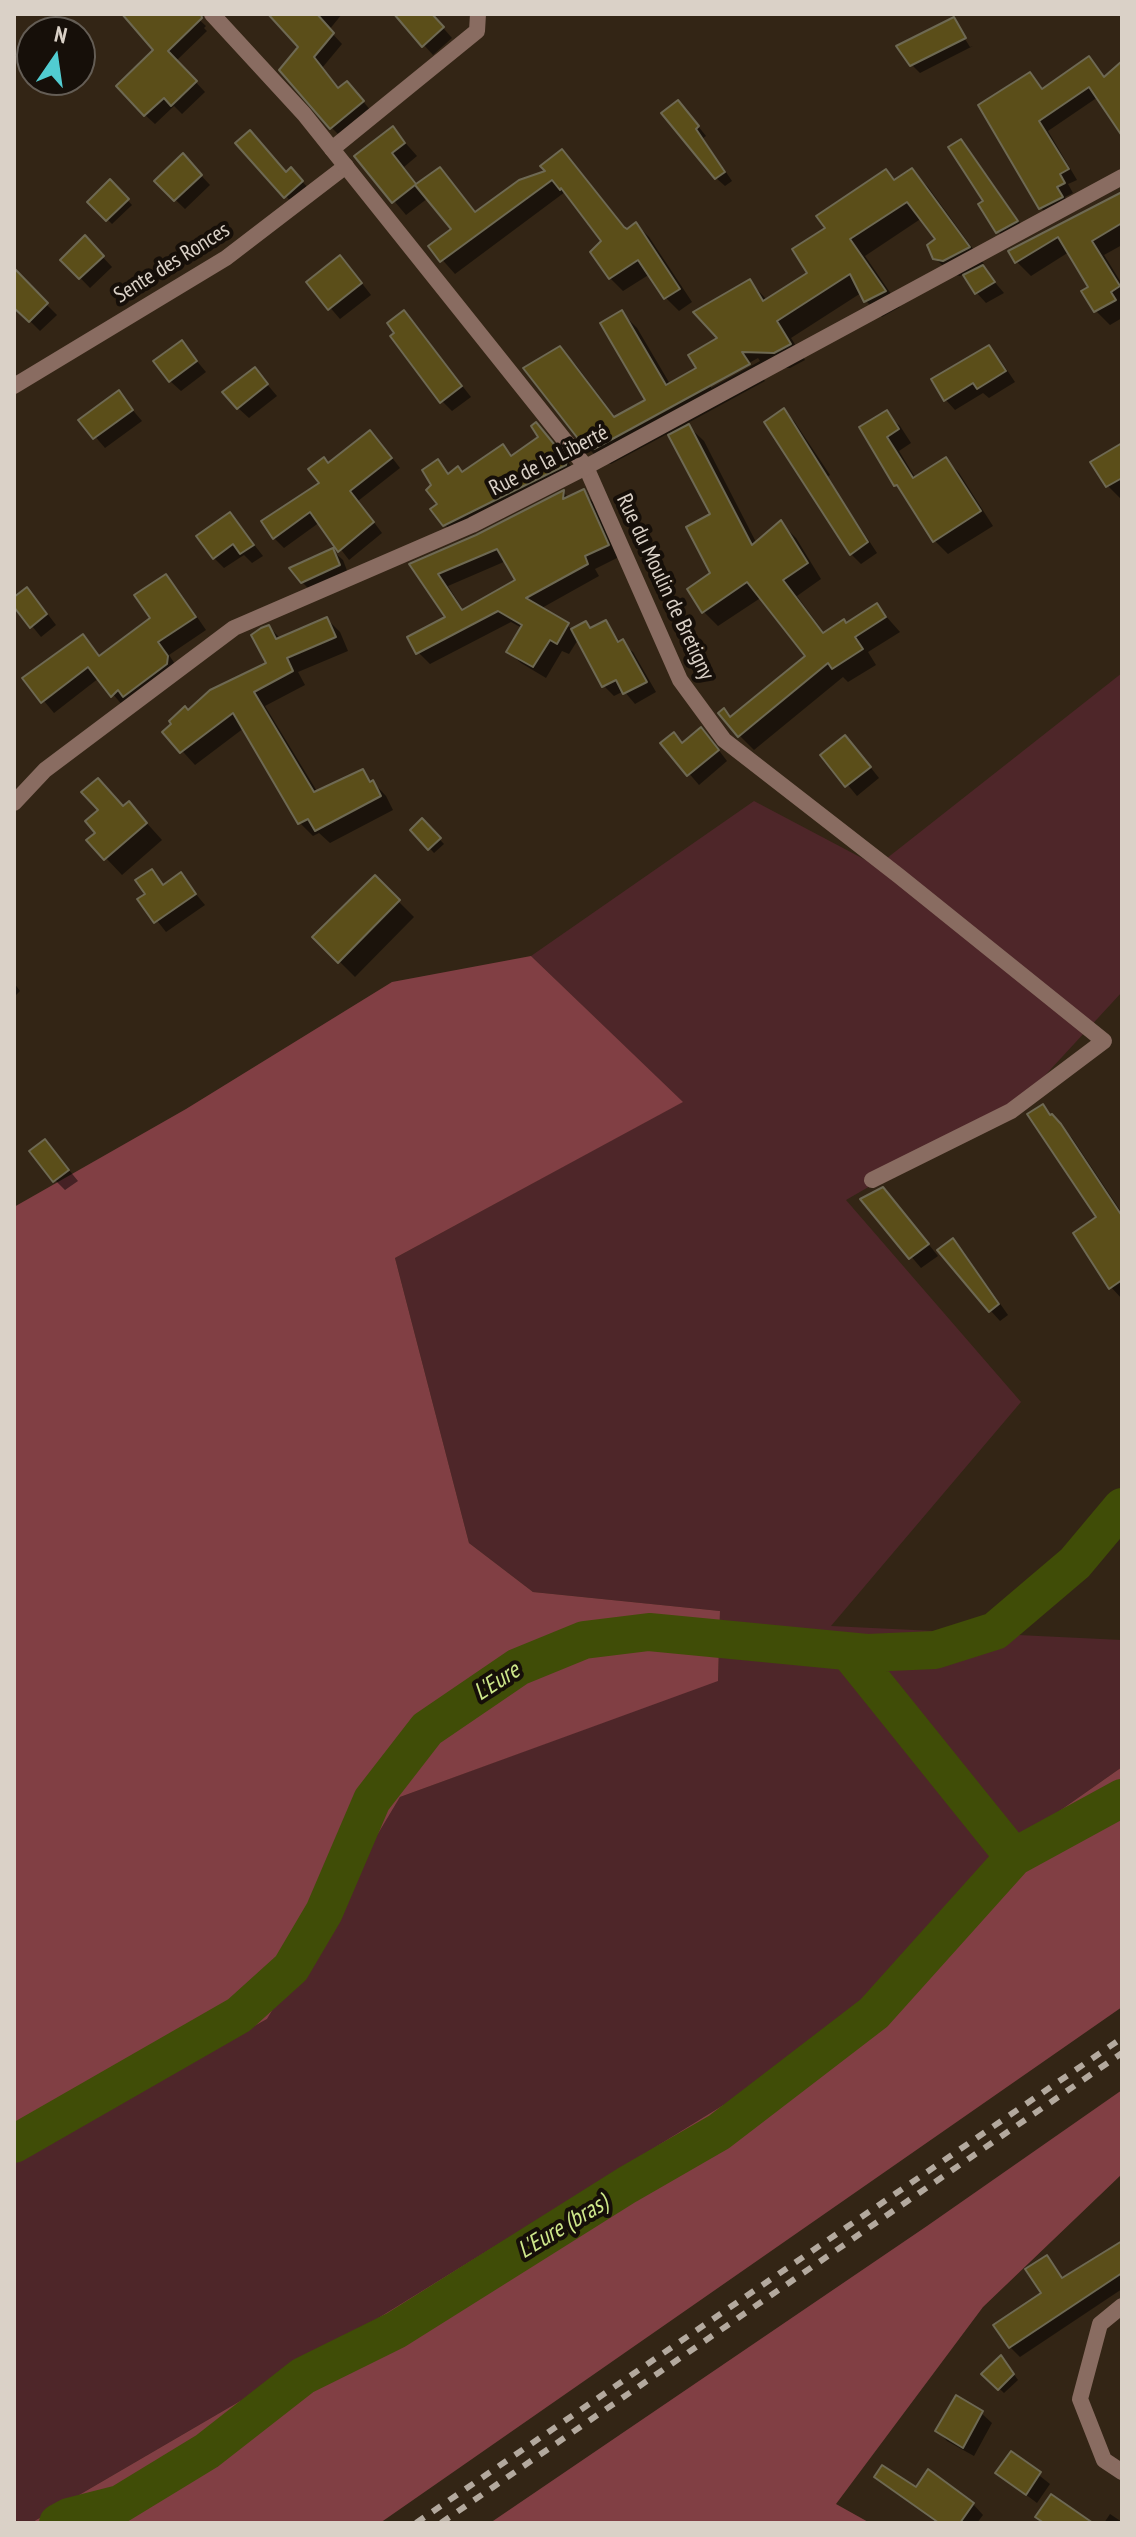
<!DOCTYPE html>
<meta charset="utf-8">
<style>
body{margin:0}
#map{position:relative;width:1136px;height:2537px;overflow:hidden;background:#332515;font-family:"PT Sans Narrow",sans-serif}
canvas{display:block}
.frame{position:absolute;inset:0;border:16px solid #dad1c7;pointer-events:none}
.north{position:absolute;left:16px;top:16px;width:80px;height:80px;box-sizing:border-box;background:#160f09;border:2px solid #645d55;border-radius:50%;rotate:13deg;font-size:22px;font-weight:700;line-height:32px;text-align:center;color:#dad1c7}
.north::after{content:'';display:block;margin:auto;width:28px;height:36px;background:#51ccd1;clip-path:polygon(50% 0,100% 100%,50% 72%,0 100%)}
</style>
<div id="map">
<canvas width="1136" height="2537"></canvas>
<div class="frame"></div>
<div class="north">N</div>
</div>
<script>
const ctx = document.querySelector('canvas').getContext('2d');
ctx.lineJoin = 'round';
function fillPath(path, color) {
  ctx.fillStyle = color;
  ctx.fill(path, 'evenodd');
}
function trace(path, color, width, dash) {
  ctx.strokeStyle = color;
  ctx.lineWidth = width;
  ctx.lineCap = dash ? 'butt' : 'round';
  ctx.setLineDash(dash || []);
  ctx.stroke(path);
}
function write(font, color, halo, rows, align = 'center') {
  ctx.font = font + ' "PT Sans Narrow",sans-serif';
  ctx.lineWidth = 8;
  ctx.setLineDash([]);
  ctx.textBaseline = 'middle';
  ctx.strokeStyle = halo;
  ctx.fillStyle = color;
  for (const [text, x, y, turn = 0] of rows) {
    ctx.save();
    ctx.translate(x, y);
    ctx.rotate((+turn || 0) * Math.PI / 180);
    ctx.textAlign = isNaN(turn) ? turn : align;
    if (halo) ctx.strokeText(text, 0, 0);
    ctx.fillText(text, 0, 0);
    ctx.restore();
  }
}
const green = new Path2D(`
 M1122,673V992L1026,1096L846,1200L1021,1402L831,1626L1122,1640V1767L994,1857L832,2038L302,2365L31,2523H14V2161L267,2019L400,1797L718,1680L720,1611L533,1592L469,1543L395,1258L682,1102L531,956L754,801L877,866Z`);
const forest = new Path2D(`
 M531,956L683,1102L395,1258L469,1543L533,1592L720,1611L718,1681L400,1797L267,2019L14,2161V1207L186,1109L392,982Z
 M1122,1767V2007L380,2523H31L302,2365L832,2038L994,1857Z
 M1122,2090V2174L983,2307L836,2504L870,2523H490L927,2226Z`);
const shadow = new Path2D(`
 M125,14H193L206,26L204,28L207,31L176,61L205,92L182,114L174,106L155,124L145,115L156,50Z
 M269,14H342L329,30L342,44L322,68L339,90L356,93L372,112L341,137L331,127L300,47Z
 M396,14H431L452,38L433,55Z
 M954,20L960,26H957L970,47L973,46L920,73L911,64Z
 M1089,59L1105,78L1122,64V133L1098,97L1048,131L1077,180L1068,184L1073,193L1065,197L1071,207L1051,218L1041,208L1030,74L1044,90Z
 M686,111L706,136L703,138L732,181L725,186L716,178Z
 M393,129L417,156L404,167L418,185L440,170L477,213L548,172L562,152L627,231L636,224L649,237L692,302L679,311L666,298L650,274L623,291L610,278L603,241L565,192L455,274L431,247L454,230L428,198L406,215L357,157Z
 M960,142L969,150L1025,230L1006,240L998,231Z
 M238,143L287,174L299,178L310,190L294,205Z
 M183,156L210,185L185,209L156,181Z
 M912,171L928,187L984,264L980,265L1004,293L986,303L976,292L965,273L960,276L951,274L935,258L938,239L922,218L865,256L900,307L882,317L866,301L861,293L791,338L805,360L790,368L756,367L765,381L686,424L704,441L757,544L781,523L796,538L821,579L797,596L825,634L846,625L876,605L900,632L868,652L876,665L848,682L843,677L754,750L739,735L724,710L732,718L807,656L762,597L718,626L703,611L712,574L713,515L669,433L611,464L601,461L584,444L560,349L576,365L616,418L647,401L621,312L637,328L670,384L699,369L720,339L750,282L768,301L810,274L828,229L886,172L896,181ZM758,358L760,361L711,388V384Z
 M110,182L132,205L112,224L90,202Z
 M1122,194V245L1104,255L1122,284V318L1110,325L1095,310L1091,288L1069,252L1031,276L1017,262Z
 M85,238L112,267L90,288L63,260Z
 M350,268L371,295L340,319L309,283Z
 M20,278L57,315L40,331L14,305V283Z
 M404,312L471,397L452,411L442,401Z
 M181,342L206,372L181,391L170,381Z
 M989,348L999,358L1015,382L989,398L983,393L955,410L945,399Z
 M255,370L277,396L249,418L238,408Z
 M118,393L142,421L105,448L81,420Z
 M784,411L794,421L830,475L827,477L877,553L861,564L851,554Z
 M886,413L900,426L911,443L899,451L916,479L946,459L959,473L993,526L948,554L935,541L905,495L896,485L862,428Z
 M546,434L576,472L454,534L444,524L434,485L438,461L450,475L462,474L503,446L514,457Z
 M380,442L400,468L358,501L382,533L349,560L320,522L284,548L274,538L322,484L329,465Z
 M1122,445V500L1108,486L1093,463Z
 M583,492L595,504L619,557L595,569L599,576L540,609L574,630L586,623L592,630L606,623L621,643L633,652L656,692L635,704L624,691L614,696L604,686L579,638L569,654L562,651L546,678L521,663L509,652L522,628L511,622L430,664L418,652L448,618L412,565L477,537L564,493L569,498ZM506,561L517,581L464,611L448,586Z
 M230,514L263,556L252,563L244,555L224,568L214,558Z
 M332,550L343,560L349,576L313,593L302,582Z
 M165,576L177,588L206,630L169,655L179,670L124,707L99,678L54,713L25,678L82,637L100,657L153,618Z
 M14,600H37L56,625L41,637L14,604Z
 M327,619L340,632L348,651L298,672L305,685L265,706L318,793L363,772L386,796L393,810L330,843L319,833L313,836L300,823L244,728L195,765L165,732L188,712L268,664L269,627L281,639Z
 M674,734L684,744L711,740L727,761L699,785L663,743Z
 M855,748L879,778L857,796L823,755Z
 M124,808L144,820L162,840L122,875L89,840Z
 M422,821L444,844L434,853L413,830Z
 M151,872L165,886L180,875L205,905L166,932L140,899L148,894Z
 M375,878L414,917L355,977L315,937Z
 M14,983L20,991L14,997Z
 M1043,1106L1072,1138L1122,1213V1299L1111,1287L1099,1217Z
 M45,1141L78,1181L65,1190L55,1180Z
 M863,1200H893L938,1256L921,1268Z
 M953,1241L963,1251L1008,1315L1000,1321L990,1310Z
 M1122,2243V2289L1020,2357L1010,2347L1044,2293L1046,2258L1064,2279Z
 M1005,2362L1018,2380L1004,2393L984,2374Z
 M981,2413L992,2423L974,2456L947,2441L937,2430Z
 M1011,2453L1050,2484L1037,2503L997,2473Z
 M877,2477L973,2504L983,2515L977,2523H937L887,2487Z
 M1110,2514L1122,2522V2523H1104Z`);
const river = new Path2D(`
 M849,1652L1014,1857
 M14,2144L239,2015L291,1968L324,1912L372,1800L427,1729L518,1667L584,1640L649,1632L867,1653L935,1650L995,1631L1075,1563L1122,1507
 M58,2523L69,2517L120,2504L207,2451L303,2376L396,2330L627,2185L719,2132L874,2013L1014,1857L1122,1798`);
const building = new Path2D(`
 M122,14H201L202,18L168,51L197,81L171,106L164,98L144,116L116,86L153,50Z
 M268,14H317L334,33L314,57L338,88L347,81L364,101L330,129L279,70L298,47Z
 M394,14H432L444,27L422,47Z
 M954,17L966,38L910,66L896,46Z
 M1089,56L1104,77L1122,61V136L1089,87L1039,121L1069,169L1060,174L1065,183L1057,187L1063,197L1039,209L978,105L1030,72L1042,89Z
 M678,100L699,126L696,129L725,172L715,179L661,113Z
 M393,126L405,143L392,153L416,184L440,167L475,212L519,180L545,171L540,166L562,149L624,227L627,229L636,222L680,289L664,299L638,260L609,279L590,252L601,241L561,188L560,190L552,180L440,262L428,246L451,229L415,185L392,203L354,156Z
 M250,130L286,172L291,167L303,181L284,198L235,143Z
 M961,139L1018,221L996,233L978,204L983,201L948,147Z
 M183,153L202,175L174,201L154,181Z
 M912,168L970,247L943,261L933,259L927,245L935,239L907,202L850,239L886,291L864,302L850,274L777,321L791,344L774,353L742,352L750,364L594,449L583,445L523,368L560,346L614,417L645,400L600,323L622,310L666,385L696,368L688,355L717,338L693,312L750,279L763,301L807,273L792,249L825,228L816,216L886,169L894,180Z
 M110,179L129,199L106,221L87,202Z
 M1122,192V223L1092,241L1120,286L1111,292L1116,300L1094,312L1081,291L1088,287L1058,237L1015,263L1008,251Z
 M85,235L104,256L79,279L60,260Z
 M340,255L362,283L328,310L306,282Z
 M983,265L995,282L975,294L963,275Z
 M14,268L48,303L29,322L14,308Z
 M404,310L462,386L440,403L390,336L394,333L387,323Z
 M182,340L197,361L169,382L153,361Z
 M989,345L1006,371L977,389L973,383L944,401L931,379Z
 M255,367L268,384L237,409L222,392Z
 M119,390L133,410L93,439L78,420Z
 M784,408L868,542L850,555L764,422Z
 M887,410L899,429L887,437L913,478L946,457L981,511L933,542L897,485L894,486L859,427Z
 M536,422L567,460L566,465L443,526L430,509L437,504L426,490L431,485L422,470L438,459L448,474L458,466L462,472L503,444L511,456L538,437L531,426Z
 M689,424L752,545L781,520L808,563L783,580L823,633L844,619L846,623L877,603L886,617L855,637L863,649L832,669L828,663L738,737L718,713L724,708L730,717L805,656L747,582L702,613L687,589L710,573L686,527L710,514L668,435Z
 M370,430L392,458L350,491L374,522L338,552L310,512L273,539L261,521L319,483L308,469L324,457L328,463Z
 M1122,443V478L1106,487L1090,462Z
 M584,489L609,545L585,556L588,564L526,598L569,623L557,644L550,640L533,667L506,652L522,625L498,611L416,654L407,637L445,617L409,564L476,535L564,490L563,499ZM497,549L515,580L462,610L438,574Z
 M230,512L254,545L240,554L233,544L213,559L196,536Z
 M333,548L340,565L301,583L289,568Z
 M166,574L196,617L158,642L168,656L167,664L123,697L118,690L111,697L88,667L41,703L22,678L83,634L99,656L150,618L134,595Z
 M27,587L47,614L30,628L14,607V597Z
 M327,617L336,637L287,658L293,671L254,692L314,792L363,769L370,782L373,780L381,796L315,831L308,819L298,824L233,713L180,753L162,732L171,724L169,721L185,706L188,710L210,690L266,663L251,635L261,628L269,625L276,639Z
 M606,620L618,642L623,639L647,682L623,694L616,680L602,687L571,629L586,621L590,628Z
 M701,727L719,750L687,776L660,743L674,732L682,743Z
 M845,735L871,767L845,787L820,755Z
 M98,778L123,806L129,801L147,823L104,860L86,840L95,833L85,821L98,810L81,792Z
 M422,818L441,838L428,850L410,830Z
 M152,869L163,885L181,872L196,894L154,923L137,899L145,894L135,880Z
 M375,875L400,900L338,963L312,937Z
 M1043,1104L1050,1115L1052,1114L1061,1124L1122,1216V1280L1109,1289L1073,1233L1096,1217L1027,1114Z
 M45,1139L69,1170L53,1182L29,1151Z
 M883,1187L929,1244L909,1259L860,1199Z
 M953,1238L999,1304L989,1312L937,1250Z
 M1122,2241V2273L1009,2348L993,2325L1041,2293L1025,2269L1047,2255L1062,2278Z
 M1001,2355L1014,2374L998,2390L981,2374Z
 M956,2395L983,2411L963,2448L935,2431Z
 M1011,2451L1041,2472L1026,2495L995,2473Z
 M882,2465L916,2487L928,2469L974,2503L960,2523H939L874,2477Z
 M1051,2494L1093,2523H1044L1035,2517Z`);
const minor = new Path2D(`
 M332,149L477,31L478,14
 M14,386L226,258L346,166
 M586,467L680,680L724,740L899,876L1104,1041L1011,1111L872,1180
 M1122,2306L1100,2324L1080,2399L1104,2460L1122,2472`);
const tertiary = new Path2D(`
 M212,14L304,114L586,467
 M14,803L45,770L234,628L472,525L586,467L1122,177`);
const rail = new Path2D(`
 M416,2523L1122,2038
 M441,2523L1122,2053`);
const streetNames = [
 ["Sente des Ronces",172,263,-32],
 ["Rue de la Liberté",549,461,-27],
 ["Rue du Moulin de Bretigny",665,587,65]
];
const waterNames = [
 ["L'Eure",497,1682,-33],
 ["L'Eure (bras)",563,2227,-31]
];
fillPath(green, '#4e2629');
fillPath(forest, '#813f44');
fillPath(shadow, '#0007');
trace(river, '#404d07', 38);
fillPath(building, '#5b4e19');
trace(building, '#6e6953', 2);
trace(minor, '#896c61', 16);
trace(tertiary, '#896c61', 16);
trace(rail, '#b3a99e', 6, [10, 10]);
write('22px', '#dad1c7', '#160f09', streetNames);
write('italic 24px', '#cfe88b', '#160f09', waterNames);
</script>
